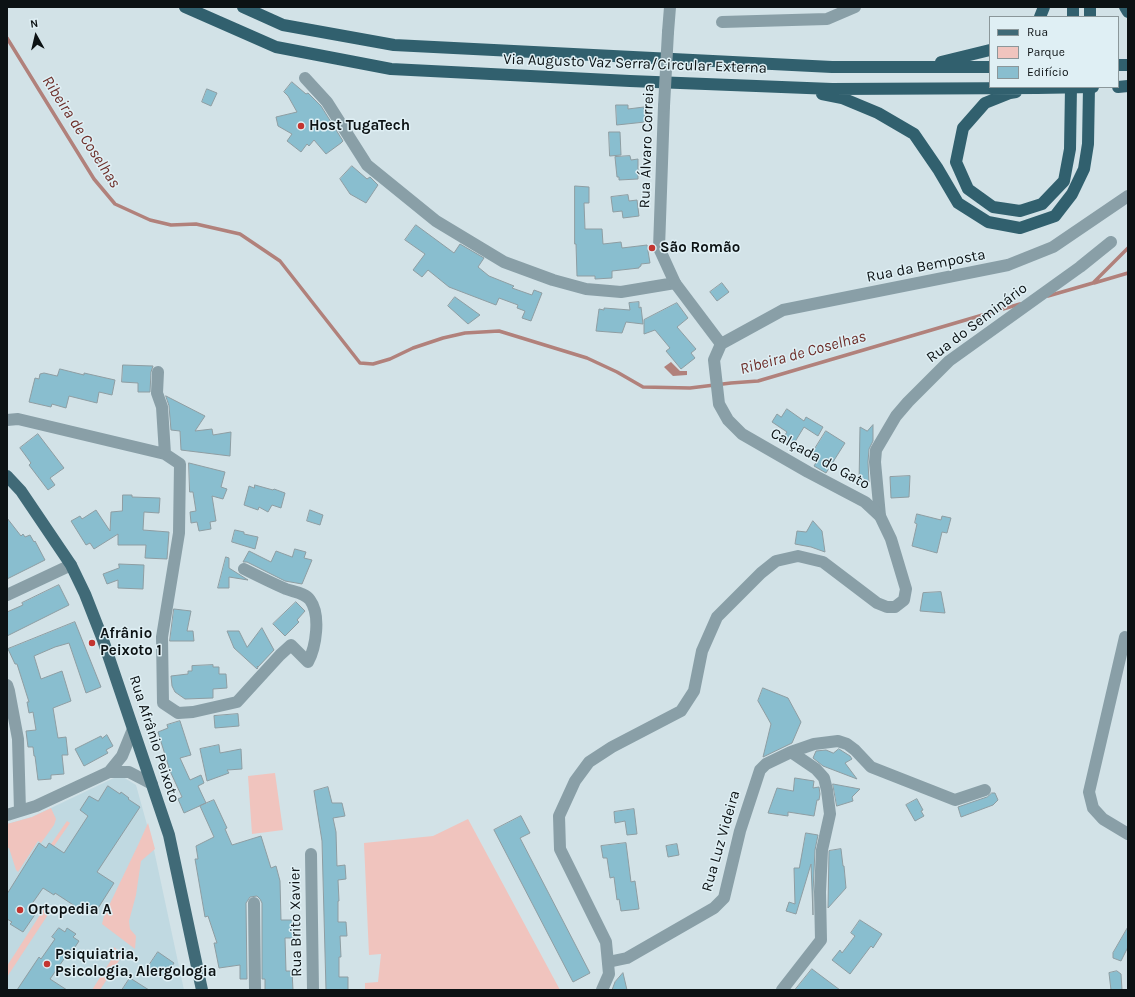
<!DOCTYPE html>
<meta charset="utf-8">
<style>
body{margin:0}
#map{position:relative;width:1135px;height:997px;overflow:hidden;background:#d2e2e7;font-family:Karla,sans-serif}
canvas{display:block}
.frame{position:absolute;inset:0;border:8px solid #0c1214;pointer-events:none}
.legend{position:absolute;left:989px;top:16px;width:130px;height:72px;box-sizing:border-box;background:#dfeff4;border:1px solid #8b979a;margin:0;padding:5px 7px;list-style:none;font-size:12px;color:#0c1214}
.legend li{display:flex;align-items:center;gap:8px;height:20px}
.legend b{width:20px;border:1px solid #8b979a}
.north{position:absolute;left:16px;top:16px;width:40px;height:40px;-webkit-text-stroke:3px #dfeff4;paint-order:stroke;rotate:352deg;font-size:11px;font-weight:700;line-height:16px;text-align:center;color:#0c1214}
.north::after{content:'';display:block;margin:auto;width:14px;height:18px;background:#0c1214;clip-path:polygon(50% 0,100% 100%,50% 72%,0 100%)}
</style>
<div id="map">
<canvas width="1135" height="997"></canvas>
<div class="frame"></div>
<ul class="legend">
<li><b style="height:5px;background:#406a77"></b>Rua</li>
<li><b style="height:11px;background:#f0c4be"></b>Parque</li>
<li><b style="height:11px;background:#89becf"></b>Edifício</li>
</ul>
<div class="north">N</div>
</div>
<script>
const ctx = document.querySelector('canvas').getContext('2d');
ctx.lineJoin = 'round';
function fillPath(path, color) {
  ctx.fillStyle = color;
  ctx.fill(path, 'evenodd');
}
function trace(path, color, width, dash) {
  ctx.strokeStyle = color;
  ctx.lineWidth = width;
  ctx.lineCap = dash ? 'butt' : 'round';
  ctx.setLineDash(dash || []);
  ctx.stroke(path);
}
function write(font, color, halo, rows, align = 'center') {
  ctx.font = font + ' Karla,sans-serif';
  ctx.lineWidth = 3;
  ctx.setLineDash([]);
  ctx.textBaseline = 'middle';
  ctx.strokeStyle = halo;
  ctx.fillStyle = color;
  for (const [text, x, y, turn = 0] of rows) {
    ctx.save();
    ctx.translate(x, y);
    ctx.rotate((+turn || 0) * Math.PI / 180);
    ctx.textAlign = isNaN(turn) ? turn : align;
    if (halo) ctx.strokeText(text, 0, 0);
    ctx.fillText(text, 0, 0);
    ctx.restore();
  }
}
const built = new Path2D(`
 M116,777H123L136,785L154,850L184,990H7V824L32,817Z`);
const green = new Path2D(`
 M275,773L283,830L252,834L248,776Z
 M51,808L56,819L54,825L41,843L38,841L18,872L16,870L9,848H7V824L32,817Z
 M468,819L560,990H365V983L378,982L381,954L369,955L364,843L433,836Z
 M67,821L70,823L54,846L51,844Z
 M148,823L155,849L141,861L136,895L129,921L130,929L136,936L135,949L102,924L104,916L139,843Z
 M47,904L53,907L7,977V966Z
 M114,947L119,951L122,956L100,990H92L113,957Z`);
const water = new Path2D(`
 M671,362L680,371H687V375L673,376L664,367Z`);
const stream = new Path2D(`
 M7,38L94,179L115,204L150,220L171,225L196,224L240,234L280,261L360,363L373,364L390,359L413,348L443,338L465,333L499,331L587,358L617,372L643,387L690,388L731,383L758,381L1020,304
 M1094,283L1128,273
 M1048,296L1093,283L1128,248`);
const building = new Path2D(`
 M292,82L306,94L308,93L321,106L343,141L341,143L326,154L314,140L309,146L307,144L301,152L287,141L292,134L278,126L276,117L297,112L288,96L284,92Z
 M207,89L217,93L211,106L202,102Z
 M616,105H628V109L644,107L645,122L617,125Z
 M609,132H620L621,155L610,156Z
 M630,156L631,160L638,159V179L619,180V177H617L615,157Z
 M352,166L367,179L370,177L378,185L366,203L350,194L340,179Z
 M575,186L589,187V203H584L585,229H602L603,244L621,242L622,248L647,245L650,263L641,264V266L639,267V268L612,271V278L595,279V276H577L576,244H575Z
 M628,195L629,201L637,200L639,216L623,218L622,211L613,212L611,197Z
 M416,225L454,253L460,244L484,258L478,267L489,276L514,286L512,288L532,295L534,290L542,293L531,321L522,318L525,311L517,308L518,305L499,298L496,305L449,287L428,270L422,277L413,270L425,254L405,240Z
 M722,283L729,292L717,301L710,292Z
 M455,297L480,315L468,324L448,306Z
 M639,302V308L641,307L643,324L626,322L622,333L596,331L599,309L604,310V308L630,310L629,303Z
 M677,303L688,318L677,327L696,349L691,353L695,358L681,369L666,351L670,348L655,330L644,334V320Z
 M123,365L153,366L151,372L150,392H138V383L122,382Z
 M60,369L84,375V373L115,380L112,395L99,392L97,403L69,396L66,408L52,404L51,407L29,402L35,378L39,379L40,374L44,373L57,376Z
 M166,396L205,416L195,431L212,429L213,435L231,432L230,456L181,450L180,431L171,430L169,406Z
 M787,409L804,421L806,417L823,427L818,436L804,427L793,445L783,438L787,432L772,422L777,414L781,417Z
 M873,425V441L869,449L868,462L869,482L859,484L860,427L867,431Z
 M826,431L845,443L826,473L814,466L818,459L811,455Z
 M38,434L64,468L50,478L55,485L48,490L29,465L31,463L20,448Z
 M189,463L225,472L221,487L227,489L223,499L212,496L216,521L210,522L211,529L199,531L197,522L191,523L190,512L196,511L193,492H190Z
 M910,476L909,497L891,498L890,477Z
 M255,485L273,490L274,489L285,493L281,508L272,505L268,512L259,507L258,510L244,505L249,486L254,488Z
 M123,495H132V497L160,498L159,513L144,512L143,530L169,532L167,559L145,558L146,545H118V534L94,549L90,543L86,545L71,521L80,516L82,519L96,510L110,531L111,512L122,511Z
 M310,510L323,515L320,525L307,521Z
 M917,514L941,520L942,516L951,518L947,533L942,532L937,553L912,546L917,524L915,523Z
 M7,518L21,536L23,534L25,537L30,535L34,542L35,541L45,560L7,579Z
 M813,521L822,531L825,552L811,547L795,544L797,531L806,532Z
 M235,530L244,532V534L258,537L255,549L232,542Z
 M295,549L306,552L304,558L312,560L302,584L285,581L247,562H243L249,551L271,562L276,551L292,557Z
 M226,557L229,558V568L248,580L229,577V588H218Z
 M119,564L144,565L143,589L118,588V580L107,584L103,574L119,568Z
 M59,585L69,605L7,636V612L23,605L22,603Z
 M941,592L945,613L920,611L923,593Z
 M296,602L305,611L297,620L299,622L285,636L273,624Z
 M174,609L191,611L187,631H193L194,641H170Z
 M75,622L101,687L86,693L69,643L55,647L34,656L41,679L62,671L71,701L53,708L58,738L66,737L68,755H62L64,774L51,775V779L38,780L35,756H34L33,747H28L26,731L36,730L33,712L29,713L27,702H29L17,664H15L8,649Z
 M262,628L274,650L258,667L257,666L258,668L257,669L234,648L227,631H239L247,647Z
 M213,665V667H219V674H226L227,688L213,689V698L185,699L175,692L172,686L171,676L188,674V671H192V666Z
 M763,688L788,698L801,722L792,743L763,757L771,724L758,701Z
 M238,714L239,726L215,728L214,716Z
 M180,721L191,755L180,758L190,780L201,775L204,783L198,786L206,803L184,813L178,799L182,797L170,771L158,732L168,728L167,725Z
 M107,735L113,746L106,750L108,753L84,766L75,749L101,736L102,738Z
 M219,745L220,753L241,749L242,769L227,770L229,773L207,781L200,749Z
 M839,749L850,756L852,759L845,763L857,779L823,766L813,758L816,751L826,750L833,753Z
 M795,778L814,781L813,788L819,787L820,794L819,800H817L814,816L788,812V816L768,813L777,788L793,791Z
 M833,784L860,789L852,797L853,801L837,806Z
 M108,786L120,794L121,792L129,798L128,799L140,807L97,872L114,883L95,913L84,905L81,910L55,893L54,895L43,888L29,908L36,913L23,932L10,924L12,922L7,919V894L39,843L46,848L49,843L64,853L88,816L80,810L89,796L98,801Z
 M328,787L332,803H342L345,816L333,818L336,832L337,866L345,865L346,879L338,880L339,901H338V922H346L347,936H340L341,957H339V977H348V990H326L322,841L314,791Z
 M992,793H995L998,800L993,805L961,817L958,807L987,797Z
 M917,799L923,810L921,811L924,816L915,821L906,805Z
 M214,800L227,828L225,829L232,845L261,836L271,868L276,866L280,881L281,920H292L293,938H285L286,971H292L293,990H265V979H262V903L260,899L257,896L250,897L246,903L247,979H240V965L219,968L214,943H217L208,916L205,917L195,859H198L196,846L214,837L200,806Z
 M634,809L637,834L627,835L625,821L615,823L614,812Z
 M521,816L530,833L520,838L590,973L573,982L494,830Z
 M806,833L818,835L815,850L813,892V915L811,864L796,914L786,911L789,902L795,904L794,868H799Z
 M626,843L631,882L635,881L639,909L621,911L619,899L617,900L614,877L610,878L607,858H603L601,846Z
 M677,844L679,855L668,857L666,846Z
 M841,849L843,866H844L846,888L828,908L829,851Z
 M860,920L882,934L873,948L871,946L850,974L832,960L840,950L842,953L855,936L851,933Z
 M1128,927V947L1121,961L1113,958V953Z
 M59,928L65,932L67,928L76,934L73,937L79,941L73,950L71,949L50,979L67,990H17L39,957L41,959L55,939L52,937Z
 M158,952L174,963L165,977L148,967Z
 M812,969L840,990H795Z
 M1117,971L1121,974L1122,990H1111L1109,973Z
 M623,973L627,990H612L615,982Z
 M130,978L149,990H122Z`);
const minor = new Path2D(`
 M722,22L827,19L855,7
 M668,32L670,7
 M305,78L327,102L367,165L436,221L504,262L553,280L586,289L621,292L675,283L659,248L664,106
 M158,372L157,393L162,407L165,454
 M7,420L18,419L165,454L180,464L179,533L162,637L163,703L178,713L193,712L237,702L280,655L291,645L308,662C316,647 321,615 310,600C305,593 294,592 286,589C272,583 258,576 244,569
 M880,516L875,462L876,450L896,416L908,402L949,361L1080,267L1111,242
 M7,595L71,565
 M1125,637L1089,792L1093,808L1103,819L1128,834
 M7,685L9,691L18,739L20,811
 M109,772H129L152,784
 M7,815L36,806L109,772L122,756L133,729
 M311,854L313,990
 M254,903L255,990
 M608,962L627,958L714,908L724,898L740,831L760,770L766,764L791,752
 M782,990L821,940L820,892L822,850L830,814L827,790L824,778L816,769L791,752L814,744L838,741L847,744L855,750L871,767L955,800L985,790`);
const tertiary = new Path2D(`
 M675,283L721,344
 M721,344L783,310L1008,265L1053,247L1128,196
 M602,990L609,974L606,942L560,849L559,816L575,781L589,762L612,747L681,711L694,691L702,651L717,617L761,573L776,561L798,556L823,562L877,603L887,607H895L904,600L906,589L891,539L880,516L865,502L808,472L742,434L728,420L719,404L714,360L721,344`);
const primary = new Path2D(`
 M7,476L21,491L71,565L85,594L103,640L169,835L202,990`);
const trunk = new Path2D(`
 M185,7L276,47L391,69L630,81L832,89L1037,88
 M243,7L283,25L394,45L832,67H990
 M1125,7L1128,12
 M1040,17L1044,7
 M1073,17V7
 M1090,17V7
 M941,62L990,50
 M1118,65H1128
 M1118,87L1128,86
 M1016,92L1010,93L985,103L963,128L956,162L968,189L993,207L1020,211L1042,204L1064,181L1070,149L1071,87
 M822,94L842,98L878,113L914,134L938,169L958,203L988,222L1020,228L1055,216L1072,194L1084,169L1088,144L1089,87`);
const minorBridge = new Path2D(`
 M664,106L668,32`);
const trunkBridge = new Path2D(`
 M1037,88L1093,87`);
const markers = [
 [301,126,4,"#c33530"],
 [652,248,4,"#c33530"],
 [92,643,4,"#c33530"],
 [20,910,4,"#c33530"],
 [47,964,4,"#c33530"]
];
const streetNames = [
 ["Via Augusto Vaz Serra/Circular Externa",635,64,2],
 ["Rua Álvaro Correia",647,146,-88],
 ["Rua da Bemposta",926,266,-11],
 ["Rua do Seminário",977,323,-37],
 ["Calçada do Gato",820,459,29],
 ["Rua Afrânio Peixoto",154,739,72],
 ["Rua Luz Videira",721,841,-74],
 ["Rua Brito Xavier",296,922,-91]
];
const poiNames = [
 ["Host TugaTech",309,126],
 ["São Romão",660,248],
 ["Afrânio",100,634],
 ["Peixoto 1",100,651],
 ["Ortopedia A",28,910],
 ["Psiquiatria,",55,955],
 ["Psicologia, Alergologia",55,972]
];
const waterNames = [
 ["Ribeira de Coselhas",81,132,57],
 ["Ribeira de Coselhas",803,353,-15]
];
fillPath(built, '#c0d9e1');
fillPath(green, '#f0c4be');
fillPath(water, '#b1817b');
trace(stream, '#b1817b', 3.5);
fillPath(building, '#89becf');
trace(building, '#8e9da2', 1);
trace(minor, '#899fa7', 12);
trace(tertiary, '#899fa7', 12);
trace(primary, '#406a77', 12);
trace(trunk, '#31606e', 12);
trace(minorBridge, '#899fa7', 12);
trace(trunkBridge, '#31606e', 12);
for (const [x, y, r, color] of markers) {
  const dot = new Path2D();
  dot.arc(x, y, r, 0, 2 * Math.PI);
  ctx.fillStyle = color;
  ctx.fill(dot);
  trace(dot, '#dfeff4', 1.5);
}
write('15px', '#0c1214', '#dfeff4', streetNames);
write('bold 15px', '#0c1214', '#dfeff4', poiNames, 'left');
write('italic 16px', '#6d2e29', '#dfeff4', waterNames);
</script>
